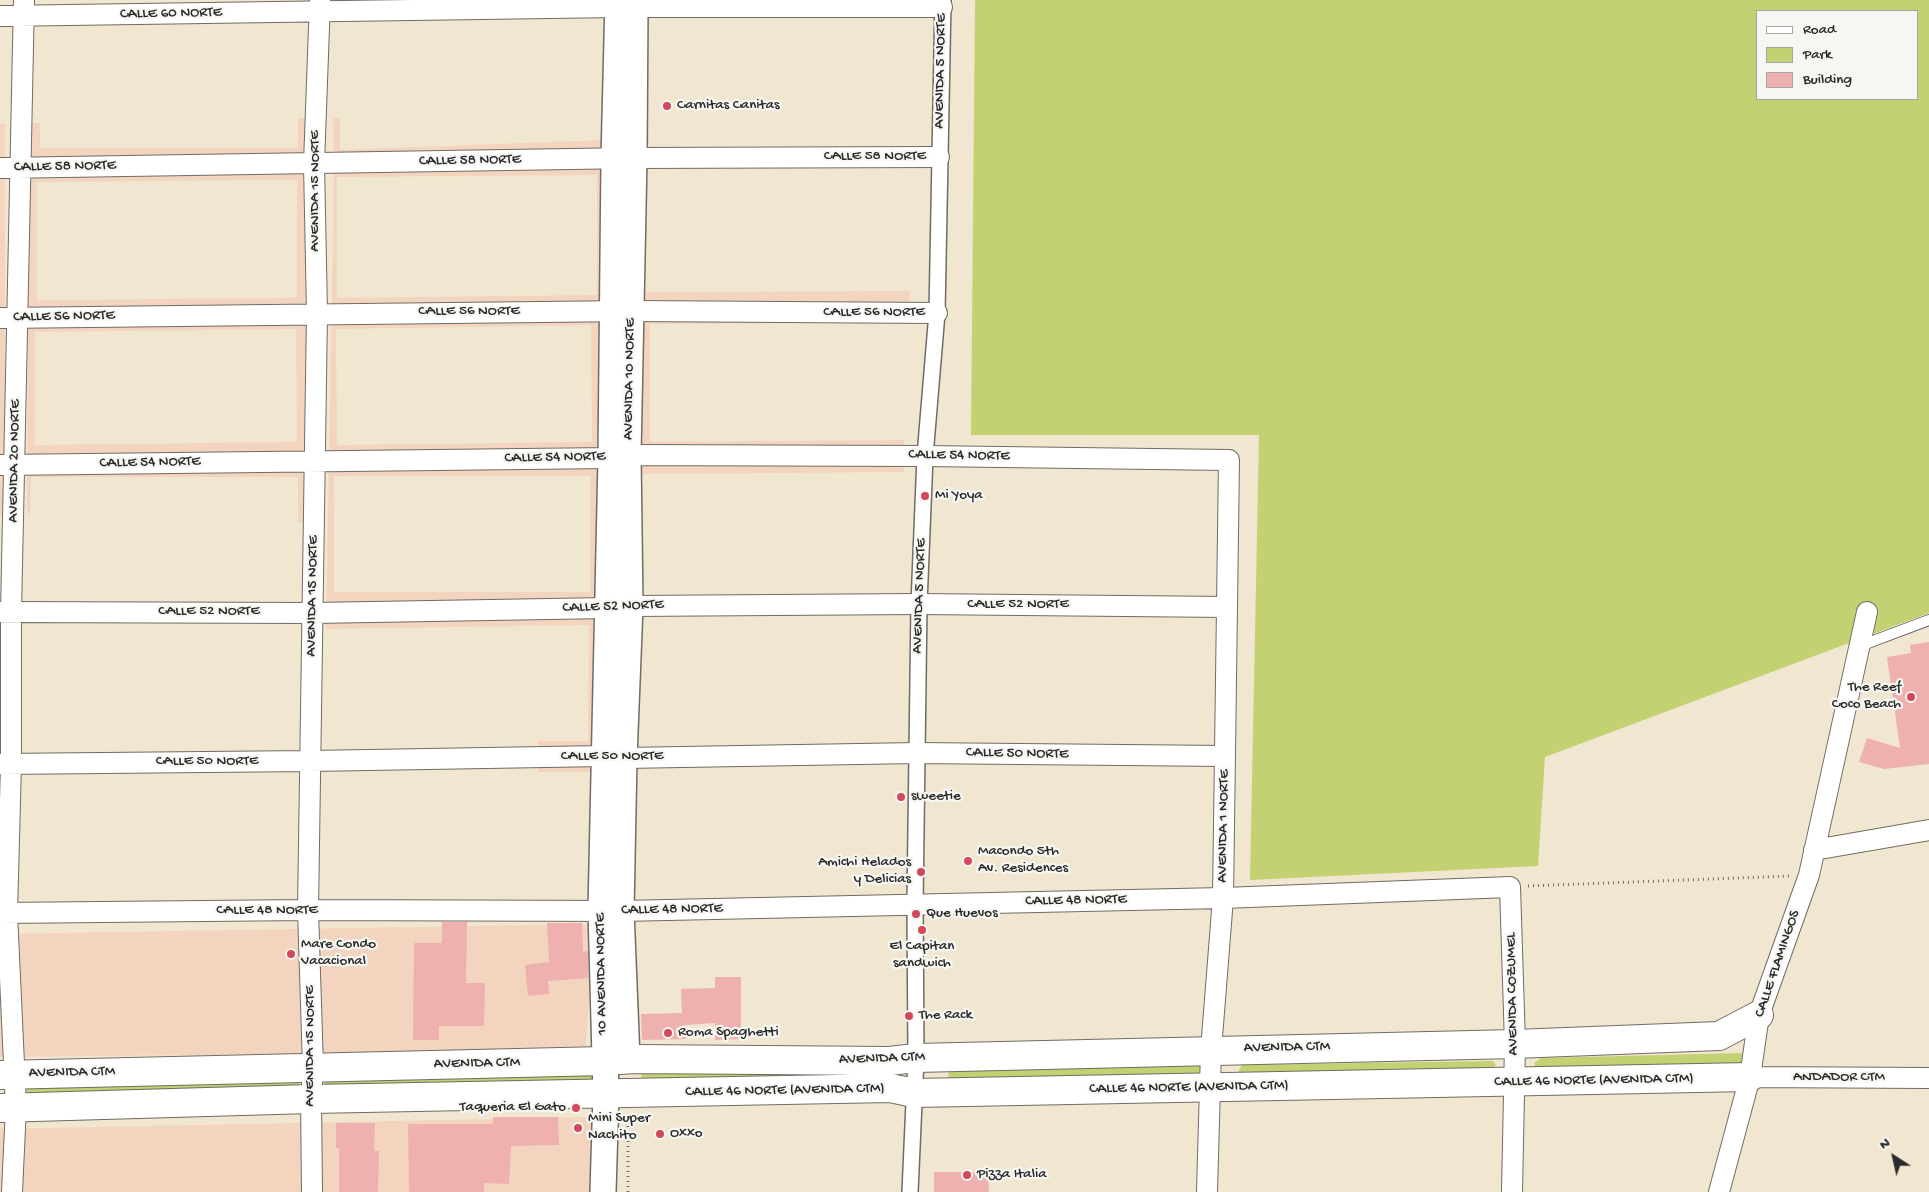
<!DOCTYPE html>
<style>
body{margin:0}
#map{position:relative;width:1929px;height:1192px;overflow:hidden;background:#f1e6cf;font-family:"Gochi Hand",sans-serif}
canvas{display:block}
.legend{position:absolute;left:1756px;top:10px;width:162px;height:90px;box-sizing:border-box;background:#f6f6f2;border:1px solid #a5a5a2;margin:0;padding:6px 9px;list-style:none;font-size:15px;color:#2b2b2b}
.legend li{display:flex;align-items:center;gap:10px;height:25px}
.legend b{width:25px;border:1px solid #a5a5a2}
.north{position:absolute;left:1869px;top:1132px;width:50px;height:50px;-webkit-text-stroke:4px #f6f6f2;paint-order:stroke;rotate:325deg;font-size:14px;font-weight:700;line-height:20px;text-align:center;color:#2b2b2b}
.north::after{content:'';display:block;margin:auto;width:18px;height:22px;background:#2b2b2b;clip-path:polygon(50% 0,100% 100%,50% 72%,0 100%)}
</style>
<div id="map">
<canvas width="1929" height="1192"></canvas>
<ul class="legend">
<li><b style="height:6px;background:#fff"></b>Road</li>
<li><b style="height:14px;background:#c3d173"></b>Park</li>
<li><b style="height:14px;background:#efb1af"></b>Building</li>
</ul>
<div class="north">N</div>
</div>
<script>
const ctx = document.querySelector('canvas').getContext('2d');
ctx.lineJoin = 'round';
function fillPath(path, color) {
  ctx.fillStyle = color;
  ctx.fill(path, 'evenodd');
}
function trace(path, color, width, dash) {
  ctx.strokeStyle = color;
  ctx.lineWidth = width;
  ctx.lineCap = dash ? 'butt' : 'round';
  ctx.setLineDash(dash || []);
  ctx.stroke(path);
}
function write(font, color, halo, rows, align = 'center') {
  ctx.font = font + ' "Gochi Hand",sans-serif';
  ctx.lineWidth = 4.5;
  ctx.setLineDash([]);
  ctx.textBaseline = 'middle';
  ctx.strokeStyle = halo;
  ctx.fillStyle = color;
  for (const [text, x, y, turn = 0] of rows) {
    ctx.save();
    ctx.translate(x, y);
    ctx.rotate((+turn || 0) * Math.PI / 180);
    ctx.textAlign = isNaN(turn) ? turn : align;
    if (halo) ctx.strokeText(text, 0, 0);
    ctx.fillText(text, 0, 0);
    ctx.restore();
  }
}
const built = new Path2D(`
 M333,117L340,118V150L604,140L595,772H538V741H588L589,625L326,629L334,181ZM597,175V295L337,298V177ZM591,325L592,442L337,445L336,329ZM334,476H590V592H334Z
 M298,118H307L306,522H298V477H31L30,513H27L29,123H40V148H298ZM297,180V298L37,300V182ZM296,329L297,442L35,445V332Z
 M0,124H5V516H0Z
 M910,291V322L650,324V442L904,440V472L642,474L641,292Z
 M595,924L585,1051L0,1057V934Z
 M594,1117L592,1192H0V1129Z`);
const green = new Path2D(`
 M975,0H1929V613L1545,757L1538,866L1250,880L1259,435H971ZM1758,11H1918V99H1758Z
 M1741,1053L1744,1058V1062L1739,1067L1534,1069L1535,1062L1542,1058Z
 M1493,1061L1496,1065L1490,1070L1242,1077L1238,1072L1242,1065Z
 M1197,1065L1200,1067L1199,1076L951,1082L948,1075L950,1069Z
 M878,1069L881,1075L642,1082L641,1071Z
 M592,1072L597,1084L324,1088L325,1081Z
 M294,1079L299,1084L297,1090L32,1097L27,1093V1086Z`);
const building = new Path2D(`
 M1929,642V764L1884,769L1859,762L1867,738L1900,748L1887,657L1911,653L1910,645Z
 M442,922H467L466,983H485L484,1026H439V1040H413L414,943H442Z
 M547,923H582L583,952L588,951V978L548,981L549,994L528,996L525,965L549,962Z
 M715,977H741V1039L715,1040V1023L685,1025L686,1039L642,1040L641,1014L682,1013L681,989L715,988Z
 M493,1117H558L559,1145L511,1146L509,1184L484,1183V1192H409L408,1124H493Z
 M336,1123H375L374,1151H379L378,1192H339V1148H336Z
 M934,1172H988L989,1192H934Z`);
const path = new Path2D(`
 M1528,886L1789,876
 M628,1192V1115`);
const service = new Path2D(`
 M1860,646L1929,620`);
const pedestrian = new Path2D(`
 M910,1192L916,1058L915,904L919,604L925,456L937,313L943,0`);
const minor = new Path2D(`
 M0,16L618,7H942
 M0,168L634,158L939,157
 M0,318L631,311L937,313
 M0,465L611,458L628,455L925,456L1229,460L1223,898L1211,1050L1207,1192
 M0,612L313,613L608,608L630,606L919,604L1227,607
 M0,764L310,761L604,756L624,758L917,753L1225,756
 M1814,850L1929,830
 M0,913L308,910L621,911L1223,898L1510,887L1515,1044L1512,1192
 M1750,1077L1929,1078
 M12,1192L16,1107L7,913L11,764V612L24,0
 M312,1192L311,1099L313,1067L308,910L317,313L314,164L320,0
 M1719,1192L1750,1077L1759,1015L1809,875L1867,612`);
const tertiary = new Path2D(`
 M627,1059L621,911L624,758L630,606L628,455L634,158L635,5
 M603,1192L606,1094L601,910L611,458L614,158L618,0`);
const secondary = new Path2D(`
 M0,1075L604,1061L635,1059L889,1061L916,1058L1515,1044L1719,1036L1759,1015
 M0,1108L311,1099L890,1088L914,1093L1750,1077`);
const markers = [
 [667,106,5,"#d1495b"],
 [925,496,5,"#d1495b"],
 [1911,697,5,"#d1495b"],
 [901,797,5,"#d1495b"],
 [968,861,5,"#d1495b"],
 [921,872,5,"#d1495b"],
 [916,914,5,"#d1495b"],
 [922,930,5,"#d1495b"],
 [291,954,5,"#d1495b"],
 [909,1016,5,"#d1495b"],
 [668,1033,5,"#d1495b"],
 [576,1108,5,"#d1495b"],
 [578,1128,5,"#d1495b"],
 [660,1134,5,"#d1495b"],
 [967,1175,5,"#d1495b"]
];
const streetNames = [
 ["CALLE 60 NORTE",171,14,-1],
 ["AVENIDA 5 NORTE",941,71,-89],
 ["CALLE 58 NORTE",875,157],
 ["CALLE 58 NORTE",470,161,-1],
 ["CALLE 58 NORTE",65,167,-1],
 ["AVENIDA 15 NORTE",316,191,-90],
 ["CALLE 56 NORTE",469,312],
 ["CALLE 56 NORTE",874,313],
 ["CALLE 56 NORTE",64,317,-1],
 ["AVENIDA 10 NORTE",630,379,-89],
 ["CALLE 54 NORTE",959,456,1],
 ["CALLE 54 NORTE",555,458,-1],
 ["AVENIDA 20 NORTE",15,461,-89],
 ["CALLE 54 NORTE",150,463,-1],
 ["AVENIDA 15 NORTE",313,596,-89],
 ["AVENIDA 5 NORTE",920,596,-88],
 ["CALLE 52 NORTE",1018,605],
 ["CALLE 52 NORTE",613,607,-2],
 ["CALLE 52 NORTE",209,612],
 ["CALLE 50 NORTE",1017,754,1],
 ["CALLE 50 NORTE",612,757],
 ["CALLE 50 NORTE",207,762],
 ["AVENIDA 1 NORTE",1224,826,-89],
 ["CALLE 48 NORTE",1076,901,-1],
 ["CALLE 48 NORTE",672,910,-1],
 ["CALLE 48 NORTE",267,911],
 ["CALLE FLAMINGOS",1778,964,-71],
 ["10 AVENIDA NORTE",602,974,-91],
 ["AVENIDA COZUMEL",1513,994,-91],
 ["AVENIDA 15 NORTE",311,1046,-90],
 ["AVENIDA CTM",1287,1048,-1],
 ["AVENIDA CTM",882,1059,-2],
 ["AVENIDA CTM",477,1064,-1],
 ["AVENIDA CTM",72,1073,-1],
 ["ANDADOR CTM",1839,1078],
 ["CALLE 46 NORTE (AVENIDA CTM)",1594,1081,-1],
 ["CALLE 46 NORTE (AVENIDA CTM)",1189,1088,-1],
 ["CALLE 46 NORTE (AVENIDA CTM)",785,1091,-1]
];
const poiNames = [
 ["Carnitas Canitas",677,106],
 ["Mi Yoya",935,496],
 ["The Reef",1901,688,"right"],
 ["Coco Beach",1901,705,"right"],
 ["sweetie",911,797],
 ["Macondo 5th",978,852],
 ["Av. Residences",978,869],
 ["Amichi Helados",911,863,"right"],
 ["y Delicias",911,880,"right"],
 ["Que Huevos",926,914],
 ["Mare Condo",301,945],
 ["Vacacional",301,962],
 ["El Capitan",922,947,"center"],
 ["sandwich",922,964,"center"],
 ["The Rack",919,1016],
 ["Roma Spaghetti",678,1033],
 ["Taqueria El Gato",566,1108,"right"],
 ["Mini Super",588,1119],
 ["Nachito",588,1136],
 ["Oxxo",670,1134],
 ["Pizza Italia",977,1175]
];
fillPath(built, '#f3d4bf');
fillPath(green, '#c3d173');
fillPath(building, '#efb1af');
trace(service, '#706c64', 12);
trace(pedestrian, '#706c64', 18);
trace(minor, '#706c64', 22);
trace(tertiary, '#706c64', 28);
trace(secondary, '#706c64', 30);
trace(path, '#706c64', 3, [1, 4]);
trace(service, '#fff', 10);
trace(pedestrian, '#fff', 15);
trace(minor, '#fff', 20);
trace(tertiary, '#fff', 25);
trace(secondary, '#fff', 28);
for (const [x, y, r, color] of markers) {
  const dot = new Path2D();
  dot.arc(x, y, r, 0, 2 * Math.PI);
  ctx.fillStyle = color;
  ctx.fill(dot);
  trace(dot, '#f6f6f2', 2);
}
write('15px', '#2b2b2b', '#f6f6f2', streetNames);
write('15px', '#2b2b2b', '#f6f6f2', poiNames, 'left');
</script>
